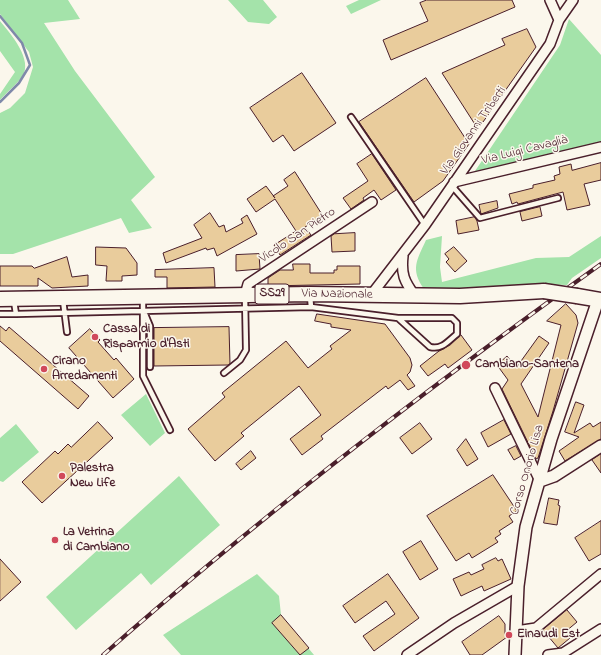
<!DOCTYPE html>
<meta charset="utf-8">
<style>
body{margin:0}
canvas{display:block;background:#fbf7ec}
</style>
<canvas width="601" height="655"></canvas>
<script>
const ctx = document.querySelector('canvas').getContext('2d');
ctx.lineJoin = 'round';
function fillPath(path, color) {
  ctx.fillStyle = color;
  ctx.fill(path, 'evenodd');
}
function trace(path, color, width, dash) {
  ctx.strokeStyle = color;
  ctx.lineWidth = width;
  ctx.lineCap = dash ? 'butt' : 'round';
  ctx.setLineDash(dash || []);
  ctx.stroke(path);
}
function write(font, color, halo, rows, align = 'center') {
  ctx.font = font + ' "Indie Flower",sans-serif';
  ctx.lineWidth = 3;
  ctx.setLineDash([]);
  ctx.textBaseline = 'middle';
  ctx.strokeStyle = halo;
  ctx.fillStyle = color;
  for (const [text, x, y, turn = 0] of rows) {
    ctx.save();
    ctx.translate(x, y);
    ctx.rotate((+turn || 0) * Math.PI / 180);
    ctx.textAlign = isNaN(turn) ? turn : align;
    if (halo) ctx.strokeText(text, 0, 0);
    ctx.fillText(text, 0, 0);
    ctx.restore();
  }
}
const green = new Path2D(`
 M0,0H68L80,19L44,23L75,71L155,177L131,200L152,228L129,233L121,218L13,254H0V113L10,108L25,93L33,67L29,52L0,14Z
 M228,0H263L277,17L269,24L248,22Z
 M359,0H381L351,14L346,6Z
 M569,19L601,55V144L473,174L560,45Z
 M0,21C10,33 34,60 22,77C16,85 7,92 0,100V94L15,72L0,51Z
 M442,236L440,267L442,282L536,258L569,257L601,236V258L572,278L567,285L533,284L438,291L424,289C410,269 417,260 426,240Z
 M146,394L165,433L150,446L121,415Z
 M16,424L39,452L3,482L0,481V438Z
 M179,476L220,525L151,585L141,573L76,630L46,597Z
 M257,574L279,596L281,615L314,655H181L163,635Z`);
const stream = new Path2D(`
 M0,16L22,43L30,65L19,83L0,102`);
const building = new Path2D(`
 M427,0H512L515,7L391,60L383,40L428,21L420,3Z
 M527,29L536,47L483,122L476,126L442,73L505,45L502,39Z
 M302,73L336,123L294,151L283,135L273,142L250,108Z
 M426,78L469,144L443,181L414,202L359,122Z
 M372,154L396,190L381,200L374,190L363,198L364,200L351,209L343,198L368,181L357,164Z
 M601,163V180L584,184L590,205L567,210L563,192L518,204L517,202L512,204L509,194L533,188V185L555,180L554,176L560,174L559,167L571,164L572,170Z
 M295,172L323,216L305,227L311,235L280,255L274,245L296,231L275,199L256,212L247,199L266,186L275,198L273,196L288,186L284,180Z
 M497,201L498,208L481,214L479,205Z
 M540,207L542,216L522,221L520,212Z
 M210,213L219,227L224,225L226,232L243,223L241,219L247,215L257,234L217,256L214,248L207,250L206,248L166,263L163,253L202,238L194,225Z
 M475,217L477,221L479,230L458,234L456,221Z
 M355,233V251L332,252L331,236L334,234Z
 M96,247L126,248L137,263V275L122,276V281H106L107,266L96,265Z
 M454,247L467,261L455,272L446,262L449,259L445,254Z
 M259,254L260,269L236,271V255Z
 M67,257L72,277L88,275V286L52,288L38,278V286H0V266H32L34,268Z
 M293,264H310V273H334V270H337V266H360V284L268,286V278L280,270H293Z
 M214,268L215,287L167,288V277H155V270Z
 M566,304L576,315L578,323L553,411L538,458L536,459L502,389L508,380L497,365L507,356L516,368L539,336L549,343L521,384L538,417L561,325L547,321Z
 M317,314L385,324L410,358L412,365L410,372L407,375L415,386L408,390L400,380L388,389L386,386L321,436L323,439L302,455L290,439L321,415L299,386L241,433L244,436L215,461L188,429L225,397L222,393L286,341L308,368L332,349L330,346L351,330L331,327V324L315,321Z
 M0,326L6,331L9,327L89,396L78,409L0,341Z
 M229,327L230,364L228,365L154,366V328Z
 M90,329L100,340L98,342L114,360L116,358L134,379L113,398L69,348Z
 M461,335L472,350L448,368L445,364L428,376L420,366L439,351L450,345Z
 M576,402L584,405L574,433L590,423L593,427L601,422V439L565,461L559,451L579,437L565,432Z
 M504,420L511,434L488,447L481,433Z
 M98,422L113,438L42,503L22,482L55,451L58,454L68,444L71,447Z
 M420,423L432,439L412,454L400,438Z
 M466,439L478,459L467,466L457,450Z
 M516,446L521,456L514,460L508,450Z
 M251,451L256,458L241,470L236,464Z
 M601,454V473L592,460Z
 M493,475L517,511L509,516L513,522L499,531L501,534L495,538L498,542L472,558L469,553L456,561L427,516Z
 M549,498L559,500L558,505L560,506L557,525L544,523Z
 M601,521V554L589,561L575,538Z
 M421,541L438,569L420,580L403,552Z
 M496,558L498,561L502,559L511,579L484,591L482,586L461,596L453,579L469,572L471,575L484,569L482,565Z
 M0,559L21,582L0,601Z
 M388,574L419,618L374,651L363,636L395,614L386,601L355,623L343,606Z
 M567,610L577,622L565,632L570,638L558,648L543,630Z
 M281,615L309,648L300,655L272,623Z
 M499,616L505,624V634L507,637L482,655H470L462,642Z`);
const service = new Path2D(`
 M351,117L425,225
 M452,186L480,218L558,198
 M310,296L311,307L398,318L430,347C442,350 448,341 457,334V323L452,318H398
 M143,298V376L170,430
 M63,300L67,332
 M14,301L16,314L311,307
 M0,314H16
 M145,314L150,326V367
 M224,373L240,360L246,350L245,297`);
const minor = new Path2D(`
 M550,0L559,20
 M454,182L601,147
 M403,256C401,274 404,281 415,296
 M245,295L248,284L372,202
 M374,296L375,290L425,225L550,44L559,20L573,0
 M495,388L540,481
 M516,631L536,628L601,574
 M407,655L454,623L518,586
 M548,655L563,653L601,629`);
const tertiary = new Path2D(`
 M540,481L554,476L601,446
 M515,655L518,586L526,527L551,439L598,300`);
const primary = new Path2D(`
 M577,296L601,300
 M0,299L310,294L460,296L544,291`);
const rail = new Path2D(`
 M103,655C262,515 429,387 601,264`);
const primaryBridge = new Path2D(`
 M544,291L577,296`);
const markers = [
 [95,337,4,"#d1495b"],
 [466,365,5,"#d1495b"],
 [44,369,4,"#d1495b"],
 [62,476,4,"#d1495b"],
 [55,540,4,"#d1495b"],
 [509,635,4,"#d1495b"]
];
const shields = [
 [272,294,34]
];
const shieldNames = [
 ["SS29",272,294]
];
const streetNames = [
 ["Via Giovanni Triberti",474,131,-55],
 ["Via Luigi Cavaglià",525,151,-14],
 ["Vicolo San Pietro",298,236,-34],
 ["Via Nazionale",337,295,1],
 ["Corso Onorio Lisa",528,470,-74]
];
const poiNames = [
 ["Cassa di",103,330],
 ["Risparmio d'Asti",103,345],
 ["Cirano",52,362],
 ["Arredamenti",52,377],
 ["Cambiano-Santena",475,365],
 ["Palestra",70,469],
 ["New Life",70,484],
 ["La Vetrina",63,533],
 ["di Cambiano",63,548],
 ["Einaudi Est",517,635]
];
fillPath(green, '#a4e3aa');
trace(stream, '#7f89a9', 2.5);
fillPath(building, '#e9cc9c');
trace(building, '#4a1f2b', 1);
trace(service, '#4a1f2b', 8);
trace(minor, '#4a1f2b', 12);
trace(tertiary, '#4a1f2b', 14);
trace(primary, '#4a1f2b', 17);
trace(service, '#fbf7ec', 4.5);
trace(minor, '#fbf7ec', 9);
trace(tertiary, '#fbf7ec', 11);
trace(primary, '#fbf7ec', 14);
trace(rail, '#4a1f2b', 4);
trace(rail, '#fbf7ec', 2.5, [8]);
trace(primaryBridge, '#4a1f2b', 17, []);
trace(primaryBridge, '#fbf7ec', 14);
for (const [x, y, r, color] of markers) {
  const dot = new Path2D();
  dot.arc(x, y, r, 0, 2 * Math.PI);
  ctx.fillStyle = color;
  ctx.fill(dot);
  trace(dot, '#fbf7ec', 1.5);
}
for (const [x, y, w] of shields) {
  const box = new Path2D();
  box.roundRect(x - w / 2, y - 10, w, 20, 3);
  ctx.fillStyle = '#fbf7ec';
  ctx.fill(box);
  trace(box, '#4a1f2b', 1);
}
write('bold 12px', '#4a1f2b', null, shieldNames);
write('13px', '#4a1f2b', '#fbf7ec', streetNames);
write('bold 13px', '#4a1f2b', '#fbf7ec', poiNames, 'left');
</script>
